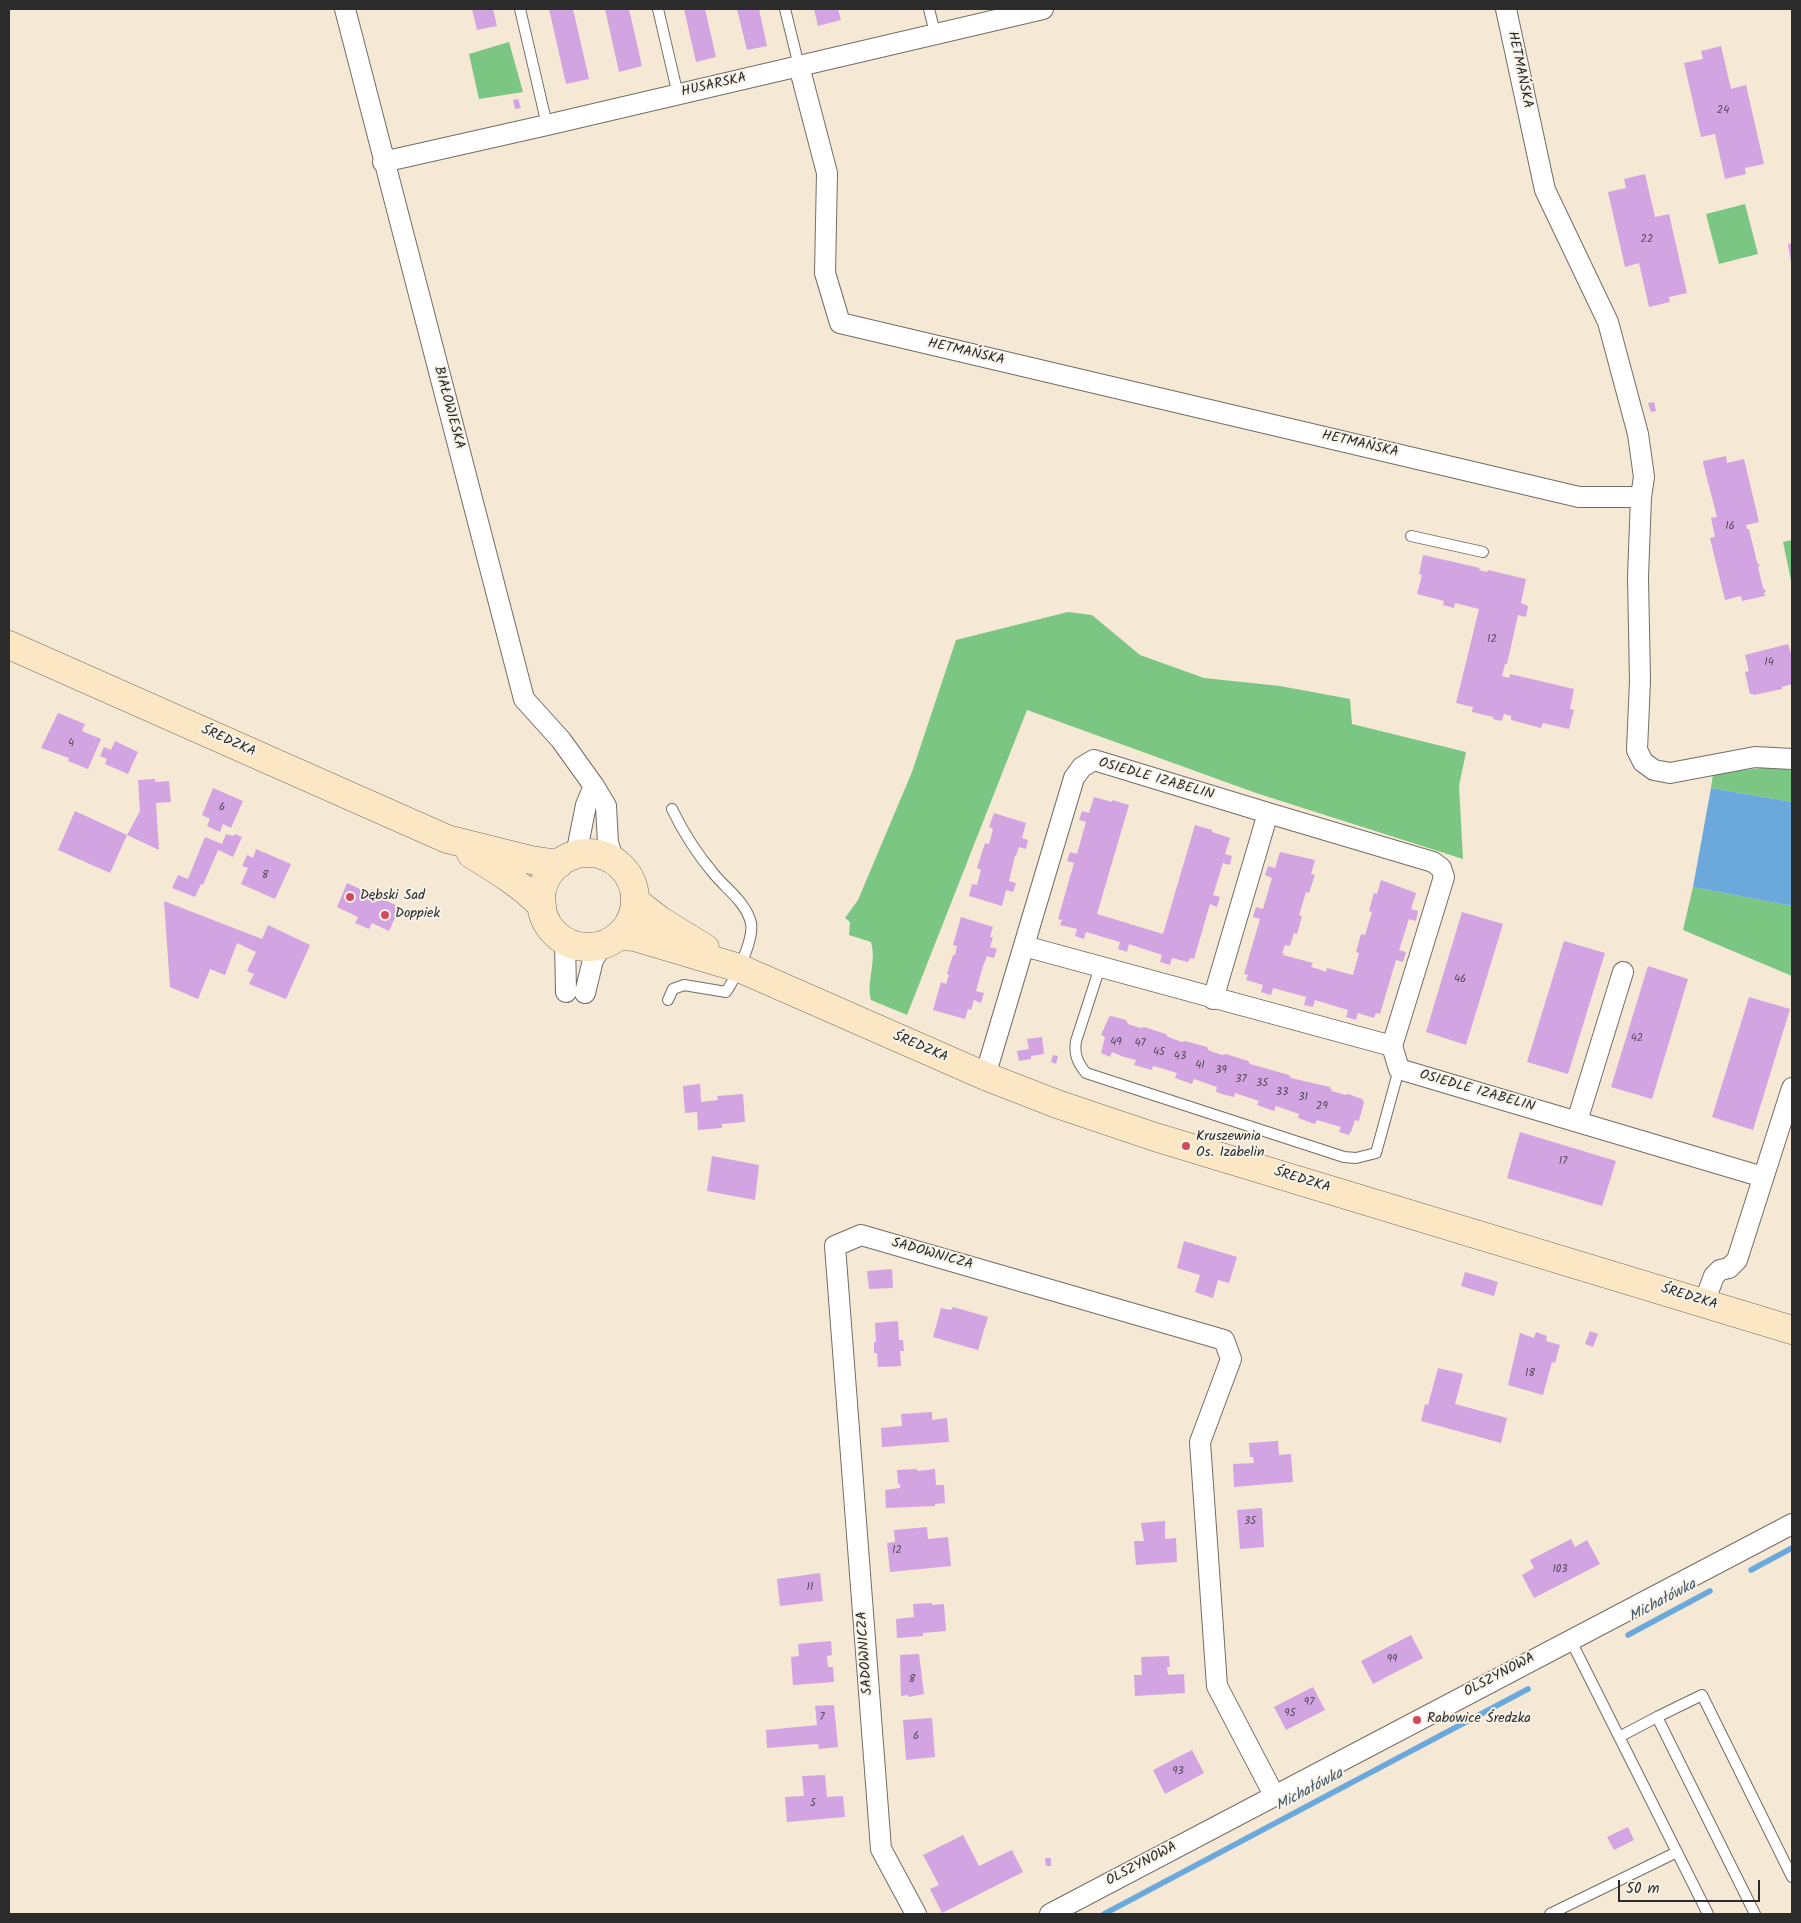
<!DOCTYPE html>
<meta charset="utf-8">
<style>
body{margin:0}
#map{position:relative;width:1801px;height:1923px;overflow:hidden;background:#f5e8d4;font-family:Kalam,sans-serif}
canvas{display:block}
.frame{position:absolute;inset:0;border:10px solid #2b2b2b;pointer-events:none}
.scale{position:absolute;left:1618px;top:1880px;width:142px;height:22px;box-sizing:border-box;border:2px solid #2b2b2b;border-top:0;padding-left:6px;font-size:15px;line-height:18px;white-space:nowrap;color:#2b2b2b;-webkit-text-stroke:4px #f7f3e8;paint-order:stroke}
</style>
<div id="map">
<canvas width="1801" height="1923"></canvas>
<div class="frame"></div>
<div class="scale">50 m</div>
</div>
<script>
const ctx = document.querySelector('canvas').getContext('2d');
ctx.lineJoin = 'round';
function fillPath(path, color) {
  ctx.fillStyle = color;
  ctx.fill(path, 'evenodd');
}
function trace(path, color, width, dash) {
  ctx.strokeStyle = color;
  ctx.lineWidth = width;
  ctx.lineCap = dash ? 'butt' : 'round';
  ctx.setLineDash(dash || []);
  ctx.stroke(path);
}
function write(font, color, halo, rows, align = 'center') {
  ctx.font = font + ' Kalam,sans-serif';
  ctx.lineWidth = 4;
  ctx.setLineDash([]);
  ctx.textBaseline = 'middle';
  ctx.strokeStyle = halo;
  ctx.fillStyle = color;
  for (const [text, x, y, turn = 0] of rows) {
    ctx.save();
    ctx.translate(x, y);
    ctx.rotate((+turn || 0) * Math.PI / 180);
    ctx.textAlign = isNaN(turn) ? turn : align;
    if (halo) ctx.strokeText(text, 0, 0);
    ctx.fillText(text, 0, 0);
    ctx.restore();
  }
}
const green = new Path2D(`
 M509,42L523,92L479,99L469,54Z
 M1745,204L1758,254L1719,264L1706,214Z
 M1792,540V585L1783,542Z
 M1068,612L1092,615L1140,655L1204,678L1280,686L1350,699L1352,724L1466,752L1459,786L1463,859L1256,793L1027,710L907,1015L871,1000C866,980 877,963 871,942L849,935L850,922L845,918L858,900L912,772L956,640Z
 M1769,767L1792,770V802L1711,788L1713,774Z
 M1693,887L1792,906V976L1683,930Z`);
const water = new Path2D(`
 M1711,788L1792,802V906L1693,887Z`);
const stream = new Path2D(`
 M1751,1570L1792,1548
 M1628,1635L1710,1591
 M1104,1914L1528,1689`);
const building = new Path2D(`
 M472,9H493L497,26L477,30Z
 M549,9H573L589,79L566,84Z
 M605,9H629L642,66L619,72Z
 M684,9H705L716,57L696,62Z
 M737,9H759L767,46L747,50Z
 M814,9H838L841,20L818,26Z
 M1721,46L1731,89L1746,85L1764,164L1745,168L1746,174L1725,179L1715,134L1701,137L1684,63L1703,59L1701,51Z
 M518,99L521,108L515,109L513,100Z
 M1645,174L1655,217L1669,214L1687,293L1669,297L1670,302L1649,307L1639,263L1625,267L1608,192L1626,188L1624,179Z
 M1792,243V262H1791L1788,244Z
 M1654,402L1656,411L1651,412L1648,403Z
 M1726,456L1727,463L1744,459L1759,522L1746,525L1747,529H1749L1757,562L1760,566L1758,567L1763,588L1766,591L1764,593L1765,596L1742,601L1741,596L1725,600L1710,538L1715,537L1711,518L1717,517L1703,463V461Z
 M1423,555L1480,568L1479,570L1487,572L1488,570L1526,579L1521,603L1528,606L1526,617L1518,615L1507,664H1505L1502,676L1509,678L1510,674L1574,689L1570,709L1574,710L1569,729L1543,723L1541,728L1530,725L1511,720V716L1504,714L1502,721L1493,719V717L1472,712L1473,707L1456,703L1479,609L1455,603L1454,608L1443,605L1444,601L1417,594L1422,575L1419,574Z
 M1788,644L1791,653L1792,652V684L1782,687V689L1754,695L1753,694H1750L1745,672L1749,671L1745,655Z
 M58,713L85,724L82,731L101,739L88,769L68,761L69,758L41,748Z
 M115,741L138,752L128,774L105,764L107,759L100,756L104,747L111,750Z
 M155,779V782L169,781L171,802L156,803L159,850L127,835L140,811L138,780Z
 M213,788L243,801L231,828L223,824L220,832L207,826L210,819L202,815Z
 M1094,797L1112,802V800L1129,805L1097,914L1163,934L1195,825L1212,830V832L1230,838L1225,854L1232,856L1230,865L1223,863L1213,895L1220,897L1217,907L1210,904L1194,959L1190,958L1188,962L1172,958L1170,965L1160,962L1162,955L1129,944L1127,952L1118,949L1120,942L1086,932L1084,939L1075,936L1077,929L1060,925L1062,920L1058,919L1074,863L1067,861L1070,852L1077,854L1086,822L1079,820L1082,811L1089,813Z
 M75,811L127,835L110,873L58,850Z
 M994,813L1026,823L1022,838L1028,840L1026,849L1019,847L1016,856H1015L1009,881L1016,883L1013,892L1006,890L1002,906L969,896L972,884L977,885L981,870L977,868L985,843L989,844L993,829L989,827Z
 M226,834L233,836L235,834L242,837L233,857L218,850L203,885L201,884L195,897L172,888L178,875L188,879L205,837L222,844Z
 M256,849L291,864L275,899L241,884L248,868L242,866L247,855L253,858Z
 M1280,852L1315,860L1311,874L1315,875L1309,893L1306,892L1299,915L1302,916L1297,934L1294,933L1290,946L1285,945L1282,953H1284L1283,955L1313,963L1311,967L1318,969L1326,972L1327,968L1353,975L1359,953L1356,952L1361,934L1365,935L1372,912L1369,911L1374,893L1377,894L1381,880L1416,893L1411,909L1418,911L1416,921L1409,919L1399,950L1406,952L1403,962L1396,960L1380,1014L1376,1013L1374,1018L1358,1013L1356,1020L1346,1017L1348,1010L1315,1000L1313,1007L1304,1005L1306,997L1273,988L1271,995L1261,992L1263,985L1246,980L1248,975L1244,974L1260,919L1253,917L1256,907L1263,909L1272,878L1265,875L1268,866L1275,868Z
 M347,883L400,907L389,931L372,923L369,929L355,923L358,917L337,907Z
 M164,901L262,939L268,925L310,945L286,999L249,984L254,974L247,971L256,952L237,943L225,975L210,969L198,999L170,987Z
 M1462,912L1503,924L1466,1045L1426,1032Z
 M961,917L993,927L990,937H993L990,947L997,949L994,958L987,956L983,966L976,991L984,993L981,1003L974,1000L971,1010L968,1009L965,1019L933,1010L941,982L946,984L949,975L947,974L953,955H955L957,946L953,945Z
 M1564,941L1605,953L1568,1074L1527,1062Z
 M1648,966L1688,979L1652,1099L1611,1087Z
 M1749,997L1790,1009L1753,1130L1712,1117Z
 M1111,1016L1126,1020L1128,1024L1134,1026L1141,1028L1144,1027L1166,1034L1168,1037L1182,1042L1185,1041L1207,1047L1208,1050L1216,1053L1222,1055L1226,1054L1248,1061L1250,1064L1289,1075L1291,1078L1330,1087L1332,1091L1345,1095L1348,1094L1362,1099L1364,1102L1359,1121L1355,1120L1351,1132H1350L1349,1135L1339,1132L1341,1127L1317,1120L1315,1124L1298,1118L1299,1114L1276,1106L1274,1111L1257,1105L1259,1101L1235,1093L1234,1097L1225,1095L1216,1092L1217,1087L1194,1079L1192,1084L1175,1078L1177,1073L1157,1067L1153,1066L1152,1070L1134,1065L1136,1060L1124,1057L1112,1052L1110,1057L1101,1053L1105,1037L1101,1035L1109,1017Z
 M1042,1037L1044,1054L1031,1056V1059L1019,1061L1017,1051L1029,1049L1027,1039Z
 M1053,1055L1058,1056L1056,1064L1051,1062Z
 M700,1084L701,1102L718,1100L717,1096L743,1094L745,1122L722,1124V1128L698,1130L697,1112L685,1113L683,1086Z
 M1520,1132L1616,1161L1602,1206L1507,1178Z
 M712,1156L759,1165L755,1200L707,1191Z
 M1184,1241L1237,1257L1229,1283L1218,1280L1213,1298L1195,1292L1200,1275L1177,1268Z
 M892,1269L893,1288L869,1289L867,1271Z
 M1465,1272L1498,1282L1494,1296L1461,1286Z
 M953,1307L988,1317L978,1350L933,1337L941,1308L951,1310Z
 M898,1321L899,1340H903L904,1351H900L901,1366L878,1367L877,1353H874V1342H876L875,1323Z
 M1590,1331L1598,1334L1593,1347L1585,1344Z
 M1536,1332L1547,1336L1546,1341L1560,1345L1555,1363L1552,1362L1543,1395L1508,1385L1520,1333L1534,1338Z
 M1438,1368L1463,1374L1455,1404L1507,1418L1501,1443L1421,1421L1425,1404L1428,1405Z
 M932,1412V1420L947,1418L949,1442L882,1447L881,1428L902,1426L901,1414Z
 M1278,1441L1279,1455L1291,1454L1293,1482L1234,1487L1233,1464L1254,1463L1253,1457H1250L1249,1443Z
 M917,1469V1471L935,1469L936,1485H944L945,1503L935,1504V1506L886,1508L885,1490L900,1488V1484H898L897,1470Z
 M1262,1508L1264,1547L1240,1549L1237,1510Z
 M1165,1521V1539L1176,1538L1177,1562L1136,1565L1134,1541H1144L1141,1523Z
 M927,1527L928,1539L948,1537L951,1566L890,1572L887,1543L895,1542L894,1530Z
 M1571,1539L1575,1547L1587,1540L1600,1564L1534,1598L1522,1575L1534,1568L1530,1560Z
 M820,1573L823,1601L780,1606L777,1579Z
 M932,1603V1605L944,1604L946,1631L923,1633V1636L897,1638L896,1619L914,1617L913,1604Z
 M1411,1635L1423,1658L1373,1684L1361,1661Z
 M831,1641L832,1655L827,1656L828,1667H833L834,1682L793,1685L791,1657L799,1656L798,1644Z
 M919,1654L924,1694L908,1697V1695L901,1696L900,1655Z
 M1169,1656L1170,1667H1167L1168,1675L1184,1674L1185,1693L1135,1696L1134,1675H1142L1141,1657Z
 M1313,1687L1325,1710L1286,1730L1274,1707Z
 M834,1705L838,1747L819,1749L818,1744L767,1748L766,1730L817,1725L815,1706Z
 M932,1718L935,1757L906,1760L903,1720Z
 M1192,1750L1204,1773L1165,1794L1153,1770Z
 M825,1775L827,1797L843,1796L845,1817L787,1822L785,1797L804,1796L802,1776Z
 M1628,1827L1634,1840L1614,1850L1607,1837Z
 M963,1835L979,1866L1012,1850L1023,1872L942,1913L930,1889L939,1885L923,1855Z
 M1045,1858H1051V1866H1046Z`);
const lane = new Path2D(`
 M520,9L547,125
 M658,9L678,95
 M785,9L799,66
 M929,9L935,33
 M1411,536L1483,552
 M1100,967L1076,1041C1074,1054 1077,1062 1086,1073L1344,1157L1356,1158L1376,1153L1399,1069
 M668,1000L673,989L684,985L726,992C736,977 754,940 751,923C746,902 726,889 714,874C697,854 683,832 672,809
 M1570,1639L1708,1914
 M1619,1737L1657,1717
 M1550,1914L1677,1852
 M1755,1914L1657,1717L1702,1695L1792,1877`);
const street = new Path2D(`
 M345,9L524,699L561,740L594,786L606,806L608,843L614,861
 M799,66L827,173L825,273L840,323L1579,497H1641L1644,477L1638,434L1608,322L1545,190L1506,9
 M383,162L547,125L1043,9
 M1641,497L1638,577L1640,681L1637,750L1643,762L1654,770L1670,773L1755,757L1792,759
 M1268,813L1433,862L1441,868L1444,877L1392,1046L1399,1069L1763,1177
 M576,855L586,805L594,786
 M565,940L566,992
 M1024,946L1392,1046
 M585,993L593,960L602,945
 M985,1076L1074,778L1082,767L1094,760L1268,813L1213,999
 M1577,1121L1623,972
 M1704,1303L1714,1276L1720,1270L1729,1268L1737,1260L1792,1088
 M916,1914L881,1849L835,1246L861,1235L1224,1340L1231,1359L1200,1442L1217,1686L1274,1795
 M1050,1914L1792,1524`);
const secondary = new Path2D(`
 M9,645L447,839L531,860L559,864
 M541 900a47 47 0 1 1 94 0a47 47 0 1 1-94 0Z
 M471,854C497,870 521,884 542,906
 M635,901L661,921L705,948
 M619,936L635,937L739,968L985,1076L1057,1104L1155,1137L1792,1330`);
const markers = [
 [350,897,5,"#d1495b"],
 [385,915,5,"#d1495b"],
 [1186,1146,5,"#d1495b"],
 [1417,1720,5,"#d1495b"]
];
const numberNames = [
 ["24",1723,111],
 ["22",1647,240],
 ["16",1730,527],
 ["12",1492,640],
 ["14",1769,663],
 ["4",71,744],
 ["6",222,808],
 ["8",265,876],
 ["46",1460,980],
 ["42",1637,1039],
 ["49",1116,1043],
 ["47",1140,1044],
 ["45",1159,1053],
 ["43",1180,1057],
 ["41",1200,1066],
 ["39",1221,1071],
 ["37",1241,1080],
 ["35",1262,1084],
 ["33",1282,1093],
 ["31",1303,1098],
 ["29",1322,1107],
 ["17",1563,1162],
 ["18",1530,1374],
 ["35",1250,1522],
 ["12",897,1551],
 ["103",1560,1570],
 ["11",810,1588],
 ["99",1392,1660],
 ["8",912,1680],
 ["97",1309,1703],
 ["95",1290,1714],
 ["7",822,1718],
 ["6",916,1737],
 ["93",1178,1772],
 ["5",813,1804]
];
const streetNames = [
 ["HETMAŃSKA",1519,70,78],
 ["HUSARSKA",714,86,-13],
 ["HETMAŃSKA",966,353,13],
 ["BIAŁOWIESKA",448,408,75],
 ["HETMAŃSKA",1360,445,13],
 ["ŚREDZKA",228,742,24],
 ["OSIEDLE IZABELIN",1156,780,16],
 ["ŚREDZKA",920,1048,23],
 ["OSIEDLE IZABELIN",1477,1092,16],
 ["ŚREDZKA",1302,1181,17],
 ["SADOWNICZA",932,1255,16],
 ["ŚREDZKA",1689,1298,17],
 ["SADOWNICZA",866,1653,-94],
 ["OLSZYNOWA",1500,1676,-28],
 ["OLSZYNOWA",1142,1865,-28]
];
const poiNames = [
 ["Dębski Sad",360,897],
 ["Doppiek",395,915],
 ["Kruszewnia",1196,1138],
 ["Os. Izabelin",1196,1154],
 ["Rabowice Średzka",1427,1720]
];
const waterNames = [
 ["Michałówka",1663,1602,-28],
 ["Michałówka",1310,1791,-28]
];
fillPath(green, '#7cc684');
fillPath(water, '#6ba9dd');
trace(stream, '#6ba9dd', 5.5);
fillPath(building, '#d3a4e2');
trace(lane, '#726d66', 12);
trace(street, '#726d66', 22);
trace(secondary, '#726d66', 29);
trace(lane, '#fff', 10);
trace(street, '#fff', 20);
trace(secondary, '#fbe7c3', 28);
for (const [x, y, r, color] of markers) {
  const dot = new Path2D();
  dot.arc(x, y, r, 0, 2 * Math.PI);
  ctx.fillStyle = color;
  ctx.fill(dot);
  trace(dot, '#f7f3e8', 2);
}
write('11px', '#554959', null, numberNames);
write('14px', '#2b2b2b', '#f7f3e8', streetNames);
write('14px', '#2b2b2b', '#f7f3e8', poiNames, 'left');
write('italic 15px', '#415769', '#f7f3e8', waterNames);
</script>
